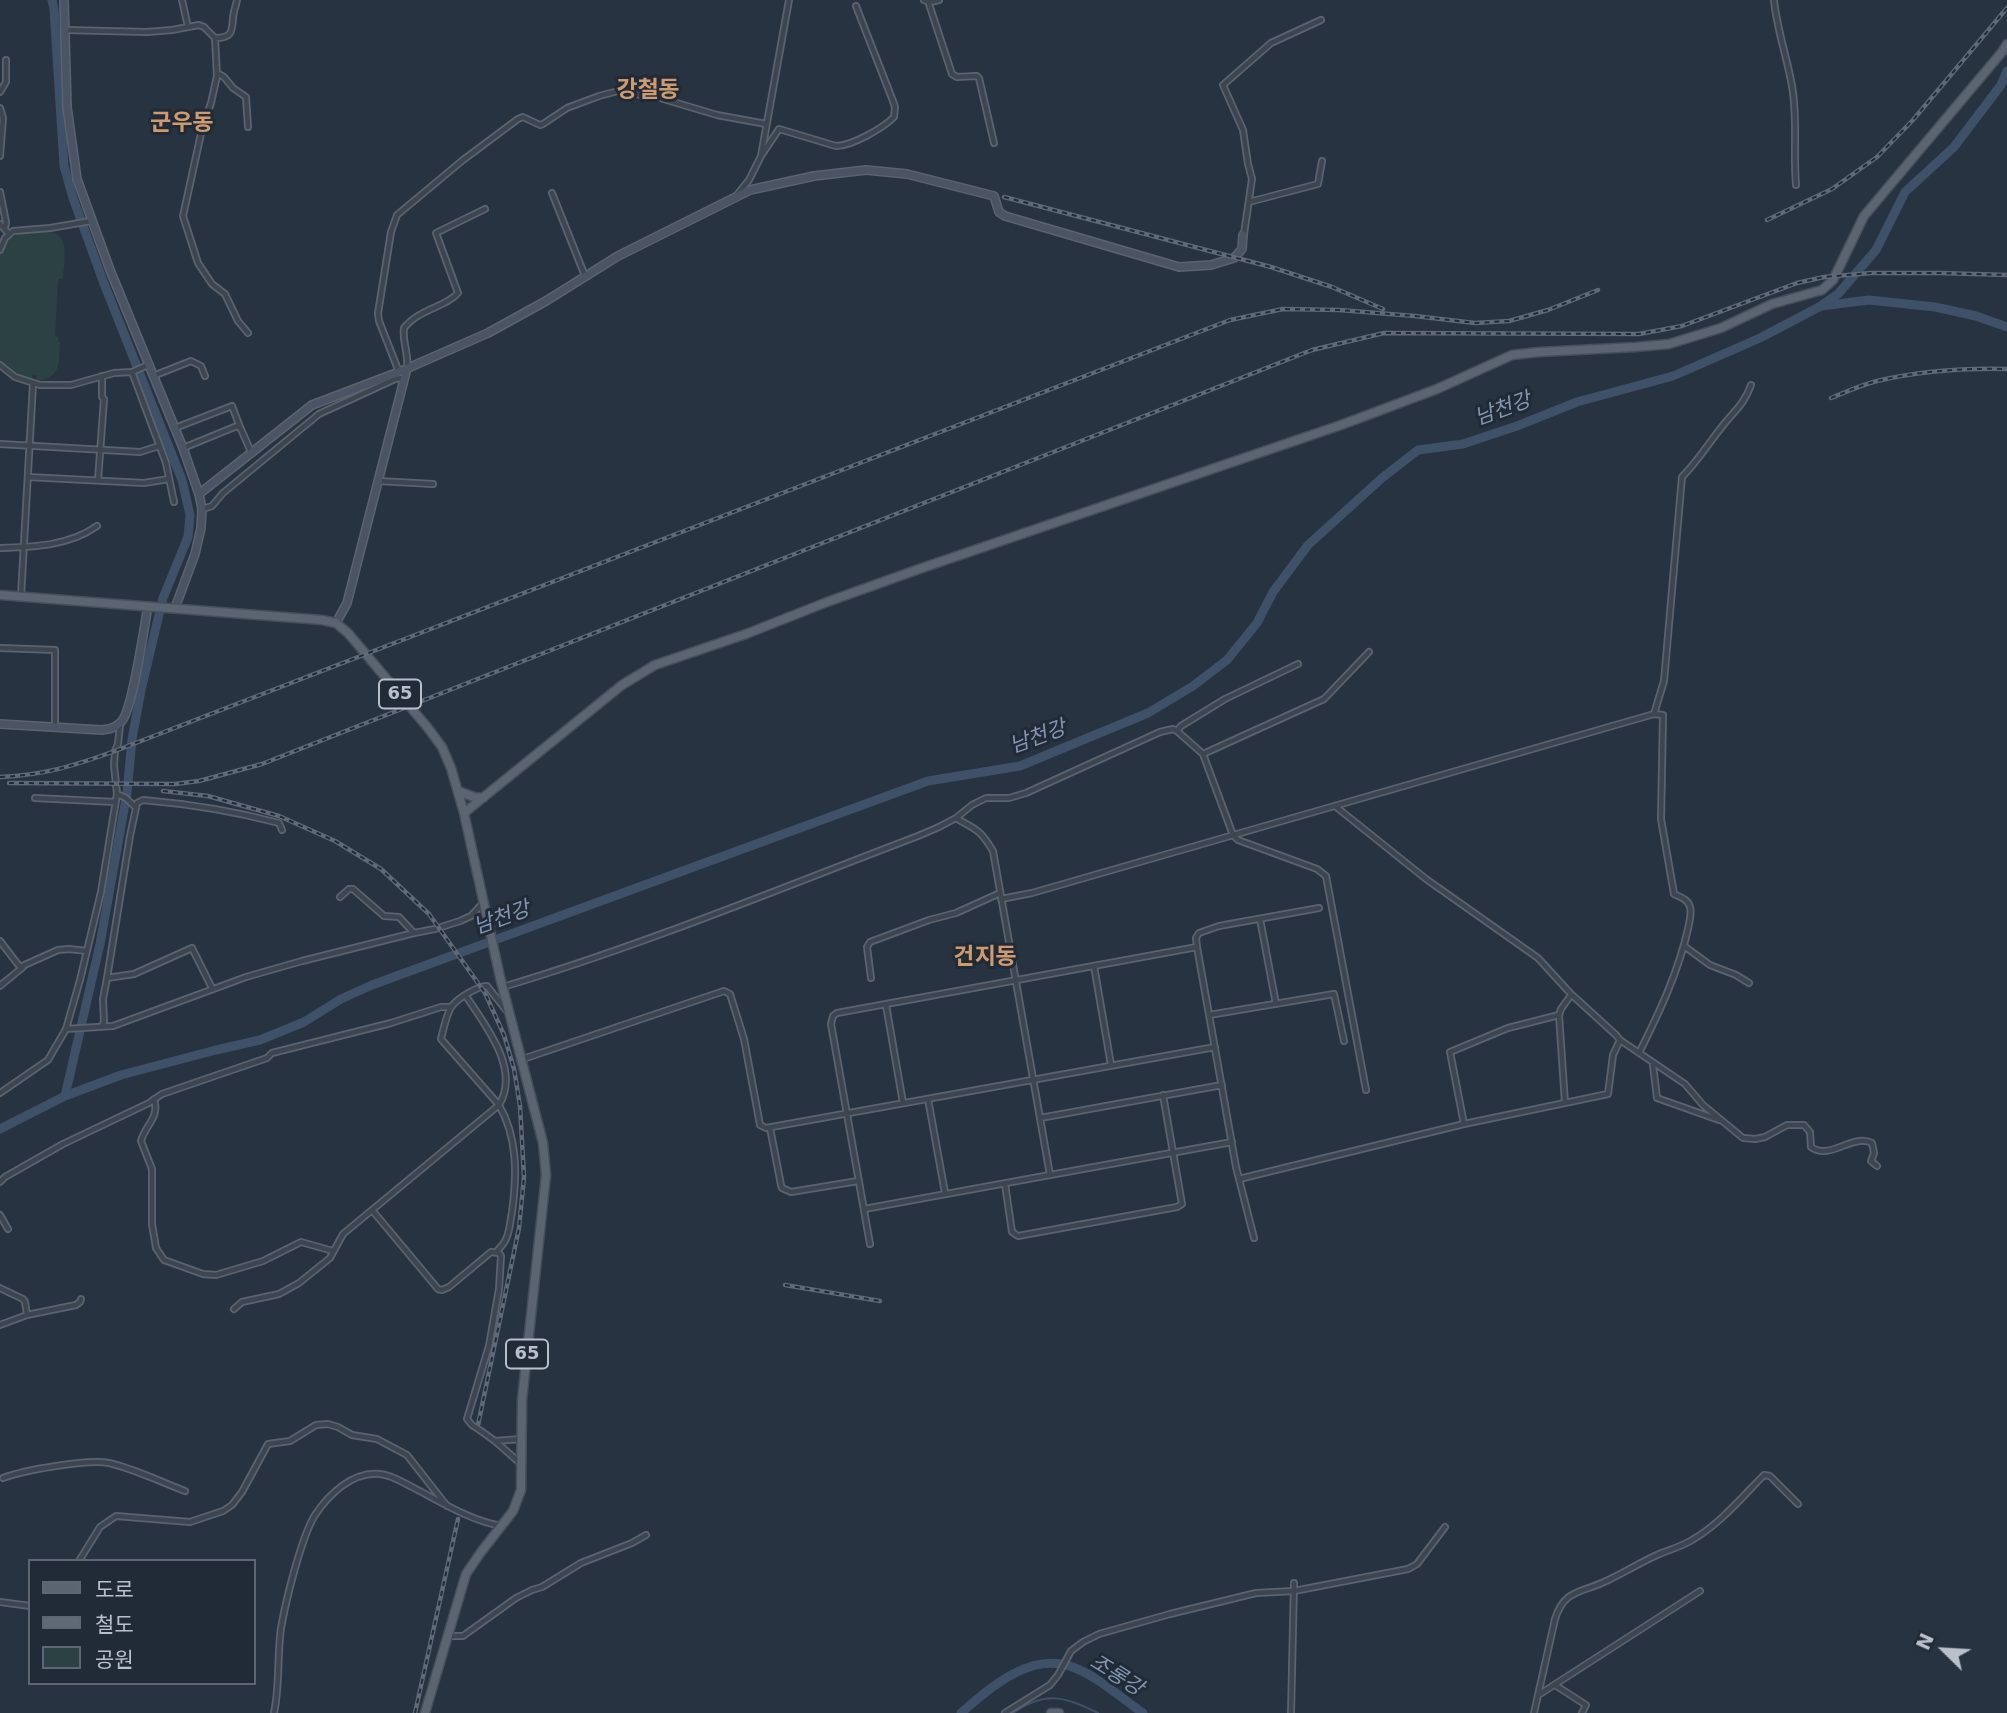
<!DOCTYPE html>
<meta charset="utf-8">
<style>
body{margin:0}
#map{position:relative;width:2007px;height:1713px;overflow:hidden;background:#283341;font-family:"DejaVu Sans","Noto Sans KR",sans-serif}
canvas{display:block}
.legend{position:absolute;left:28px;top:1559px;width:228px;height:126px;box-sizing:border-box;background:#212a37;border:2px solid #5e6672;margin:0;padding:9px 12px;list-style:none;font-size:21px;color:#bac0cb}
.legend li{display:flex;align-items:center;gap:14px;height:35px}
.legend b{width:35px;border:2px solid #5e6672}
.north{position:absolute;left:1909px;top:1615px;width:70px;height:70px;-webkit-text-stroke:5px #212a37;paint-order:stroke;rotate:294deg;font-size:19px;font-weight:700;line-height:28px;text-align:center;color:#bac0cb}
.north::after{content:'';display:block;margin:auto;width:24px;height:32px;background:#bac0cb;clip-path:polygon(50% 0,100% 100%,50% 72%,0 100%)}
</style>
<div id="map">
<canvas width="2007" height="1713"></canvas>
<ul class="legend">
<li><b style="height:9px;background:#5b6471"></b>도로</li>
<li><b style="height:9px;background:#5f6978"></b>철도</li>
<li><b style="height:19px;background:#2b4143"></b>공원</li>
</ul>
<div class="north">N</div>
</div>
<script>
const ctx = document.querySelector('canvas').getContext('2d');
ctx.lineJoin = 'round';
function fillPath(path, color) {
  ctx.fillStyle = color;
  ctx.fill(path, 'evenodd');
}
function trace(path, color, width, dash) {
  ctx.strokeStyle = color;
  ctx.lineWidth = width;
  ctx.lineCap = dash ? 'butt' : 'round';
  ctx.setLineDash(dash || []);
  ctx.stroke(path);
}
function write(font, color, halo, rows, align = 'center') {
  ctx.font = font + ' "DejaVu Sans","Noto Sans KR",sans-serif';
  ctx.lineWidth = 6;
  ctx.setLineDash([]);
  ctx.textBaseline = 'middle';
  ctx.strokeStyle = halo;
  ctx.fillStyle = color;
  for (const [text, x, y, turn = 0] of rows) {
    ctx.save();
    ctx.translate(x, y);
    ctx.rotate((+turn || 0) * Math.PI / 180);
    ctx.textAlign = isNaN(turn) ? turn : align;
    if (halo) ctx.strokeText(text, 0, 0);
    ctx.fillText(text, 0, 0);
    ctx.restore();
  }
}
const green = new Path2D(`
 M48,231C71,234 64,262 63,279H59L58,284L55,336L58,337V341L60,342C59,362 62,378 37,381V376L33,375L32,380C19,379 8,372 0,362V254C8,230 26,233 48,231Z`);
const stream = new Path2D(`
 M1013,1713C1046,1690 1065,1697 1098,1713`);
const river = new Path2D(`
 M52,0L54,9L64,166L73,198L103,281L182,480L190,515L188,537L163,598L141,690L132,739L127,793L100,944L65,1096
 M1822,305L1838,294L1876,250L1905,192L1954,147L2001,85L2007,71
 M0,1129L65,1096L121,1075L216,1050L260,1040L304,1022L341,999L372,985L928,781L1020,766L1148,713L1193,686L1227,660L1257,623L1273,592L1308,545L1382,478L1418,450L1463,444L1517,426L1577,402L1673,376L1760,338L1821,306L1869,300L1935,307L1976,316L2007,327
 M961,1713C991,1687 1032,1650 1075,1668C1100,1678 1121,1698 1143,1713`);
const street = new Path2D(`
 M182,0L188,27
 M924,0L930,2L939,0
 M1774,0C1777,30 1787,57 1792,86C1798,119 1793,152 1796,185
 M928,1L952,74L957,77L977,76L979,78L994,143
 M65,30L147,32L172,30L199,25L204,27L215,38C231,38 232,33 233,19C233,12 236,6 237,0
 M215,38L217,76L211,103L202,129L183,216L198,263L212,284L225,294L238,321L248,333
 M217,73L224,77L233,88L246,97L248,127
 M0,92L6,82V60
 M0,108L3,118L0,156
 M761,156L779,129L836,146C852,146 883,128 894,117L895,107L893,101L856,6
 M0,192L6,222L5,228
 M552,193L585,276
 M737,195L749,180L761,156L789,0
 M1249,202L1318,184L1322,161
 M0,224L9,234
 M1244,234L1252,179L1248,164L1243,130L1223,85L1271,43L1321,20
 M0,250L5,238L13,231L50,228L91,221
 M0,365L15,377L40,385H71L114,373L132,372L148,365
 M407,368C409,354 402,341 404,328C419,309 446,307 458,293L436,233L485,209
 M132,372L166,463L174,502
 M399,372L379,321L378,313L391,232L397,215L463,160L518,119L523,117L540,125L543,124L567,108L599,96L622,90L643,96L650,95L717,115L766,124
 M153,376L191,361L201,366L205,376
 M175,428L232,406L240,427
 M0,444L140,452L159,446
 M183,448L237,426L241,429L251,452
 M28,477L144,483L169,479
 M98,480L104,399L102,397V376
 M378,481L433,484
 M203,509L212,506L223,493L319,414L395,379L404,378
 M0,548C33,547 69,546 97,526
 M21,596L33,384
 M0,648L55,650V727
 M1654,714L1664,681L1682,477C1700,459 1713,436 1730,417C1740,406 1746,399 1751,385
 M1177,731L1181,726L1225,699L1298,664
 M1203,754L1324,699L1369,652
 M117,794L126,798L136,808
 M35,798L115,802
 M1335,806L1426,879L1538,958L1571,994L1616,1035L1620,1040L1685,1084L1703,1105L1743,1138L1755,1139L1765,1137L1787,1125H1804L1810,1132L1811,1147C1830,1161 1853,1133 1872,1143L1874,1153L1871,1161L1877,1166
 M956,818L972,805L986,798H1009L1026,793L1160,732L1173,729L1177,731L1203,754L1233,835L1238,840L1317,869L1326,876L1366,1090
 M340,897L349,889H353L384,916L399,917L414,933
 M1001,899L1032,893L1654,714L1663,715L1661,819L1674,894C1680,897 1688,899 1690,907C1692,914 1689,923 1688,929C1678,973 1659,1013 1639,1053
 M1260,919L1276,1004
 M0,941L20,967L58,950L69,949L87,951
 M1684,946L1710,965L1736,975L1749,983
 M1197,947L1196,938L1199,933L1219,926L1319,908
 M1094,966L1111,1065
 M107,978L134,974L192,948L212,988
 M871,978L867,947L870,942L929,920L956,913L1000,893
 M0,986L23,967
 M503,987C644,945 781,888 918,836L939,827L956,818C977,831 979,828 993,851L1050,1175L864,1209
 M886,1005L903,1103
 M1209,1015L1334,994L1344,1041
 M1559,1015L1565,1103
 M102,1026L104,1022L103,999L107,978L130,836L137,803L143,800C190,804 234,811 279,823L282,830
 M66,1029L113,1026L246,977L302,961L414,933L435,929L460,921L471,916L483,903
 M523,1059L724,991L730,994L744,1039L760,1125L766,1128L1215,1047
 M1653,1065L1657,1098L1719,1120
 M0,1093L48,1060L66,1029L80,980L101,892L117,794L114,765L115,751L118,744L120,725
 M154,1099C160,1118 145,1125 141,1141L152,1169V1224L156,1248L164,1260L203,1274L216,1275L263,1261L301,1242L333,1251
 M928,1099L945,1193
 M1040,1118L1222,1085
 M1464,1124L1450,1052L1508,1028L1559,1015L1561,1009L1571,995
 M770,1128L781,1185L782,1188L791,1192L858,1181
 M1050,1175L1232,1142
 M1239,1179L1464,1124L1608,1094L1613,1055L1620,1040
 M0,1182L5,1177L63,1144L149,1103L162,1094L267,1058L272,1053L391,1023L441,1007H451
 M1005,1184L1012,1232L1018,1236L1177,1207L1182,1204L1163,1095
 M372,1210L438,1289L442,1290L449,1287L491,1252L499,1253L501,1256L499,1289L489,1346L467,1419L472,1425
 M0,1215L8,1229
 M870,1244L831,1024L833,1016L837,1013L1197,947L1236,1167L1254,1238
 M496,1252C500,1248 504,1244 506,1239C510,1231 510,1221 512,1212C517,1176 518,1138 499,1105L441,1039C443,1031 447,1012 452,1006C458,998 478,986 487,986L506,1010
 M0,1288L23,1299L25,1302L27,1315
 M234,1309L242,1302L279,1294L299,1283L330,1258L343,1234L499,1105C521,1069 485,1025 466,996
 M0,1325L27,1315L76,1305L80,1302L81,1299
 M481,1431L495,1441
 M521,1464L495,1441L521,1439
 M3,1478C24,1470 88,1459 109,1463C135,1469 161,1482 185,1491
 M79,1561L100,1527L116,1516L190,1522L223,1511L232,1505L242,1492L268,1444L290,1441L316,1425L328,1424L338,1427L352,1435L377,1439L407,1455L447,1506
 M0,1602L30,1606
 M448,1634L453,1636H463L516,1598L532,1590L542,1587L581,1563L632,1543L646,1535
 M1555,1685L1586,1705L1582,1713
 M1540,1694L1700,1591
 M274,1713C280,1685 277,1656 281,1628C286,1600 301,1538 315,1515C329,1494 353,1471 380,1474C392,1475 404,1483 414,1488C443,1503 471,1521 502,1526
 M1005,1713L1050,1685L1058,1675L1071,1651L1083,1642L1099,1634L1170,1614L1256,1593L1294,1591L1408,1569L1417,1564L1445,1527
 M1291,1713L1294,1583
 M1534,1713L1555,1619C1564,1590 1580,1593 1604,1582C1622,1574 1639,1563 1657,1555C1668,1550 1681,1547 1692,1540C1720,1524 1742,1497 1764,1475L1770,1476L1798,1504`);
const secondary = new Path2D(`
 M64,0L67,107L77,179L110,270L183,448L199,494L202,509L201,528L195,554L175,608
 M199,494L312,405L399,372L488,333L546,301L618,256L750,190L814,176L866,170L907,174L994,196L999,212L1005,216L1179,267L1211,265L1234,258L1242,249L1243,235
 M336,623L347,603L407,368
 M0,724L102,730C109,729 116,728 121,722C133,710 144,627 148,606`);
const primary = new Path2D(`
 M0,595L322,620L336,623L348,633L428,728L442,747L451,768L464,813L500,977L543,1143L546,1175L522,1400L521,1490L513,1511L481,1552L466,1574L425,1713
 M458,791L474,797L483,798
 M464,813L622,685L655,665L746,634L827,602L922,568L1341,425L1437,389L1512,355L1539,352L1636,347L1669,344L1721,328L1772,304L1822,290L1833,280L1864,216L2002,52L2007,44
 M1051,1713H1059`);
const rail = new Path2D(`
 M1004,197L1271,267L1332,287L1383,309
 M1767,220L1832,189L1877,157L1913,120L2007,8
 M1831,398C1846,392 1861,385 1877,381C1920,371 1963,368 2007,369
 M0,777C45,775 73,766 115,751L1230,320L1283,309L1339,310L1415,316L1475,323L1509,321L1548,310L1598,290
 M9,783L175,784L199,781L262,764L1312,350L1384,333L1639,334L1682,326L1797,283L1824,277L1871,273H1940L2007,275
 M163,791L208,796L279,816L335,841L381,869L429,914L485,993L504,1035L514,1069L520,1106L524,1177L519,1228L478,1425
 M785,1285L880,1301
 M415,1713L458,1519`);
const streetBridge = new Path2D(`
 M472,1425L481,1431`);
const shields = [
 [400,694,42],
 [527,1354,42]
];
const shieldNames = [
 ["65",400,694],
 ["65",527,1354]
];
const waterNames = [
 ["남천강",1503,410,-20],
 ["남천강",1038,738,-20],
 ["남천강",502,919,-20],
 ["조롱강",1116,1676,32]
];
const quarterNames = [
 ["강철동",648,91],
 ["군우동",182,124],
 ["건지동",985,958]
];
fillPath(green, '#2b4143');
trace(stream, '#3f5069', 2);
trace(river, '#3f5069', 9);
trace(street, '#5b636e', 8);
trace(secondary, '#5b636e', 10);
trace(primary, '#464e5a', 11);
trace(street, '#3d4551', 4.5);
trace(secondary, '#4b5464', 7);
trace(primary, '#5b6471', 8);
trace(rail, '#5f6978', 4.5);
trace(rail, '#212a37', 2, [5]);
trace(streetBridge, '#5b636e', 8, []);
trace(streetBridge, '#3d4551', 4.5);
for (const [x, y, w] of shields) {
  const box = new Path2D();
  box.roundRect(x - w / 2, y - 14.5, w, 29, 5);
  ctx.fillStyle = '#212a37';
  ctx.fill(box);
  trace(box, '#bac0cb', 2);
}
write('bold 18px', '#bac0cb', null, shieldNames);
write('italic 21px', '#8396b1', '#212a37', waterNames);
write('bold 23px', '#d09a6f', '#212a37', quarterNames);
</script>
